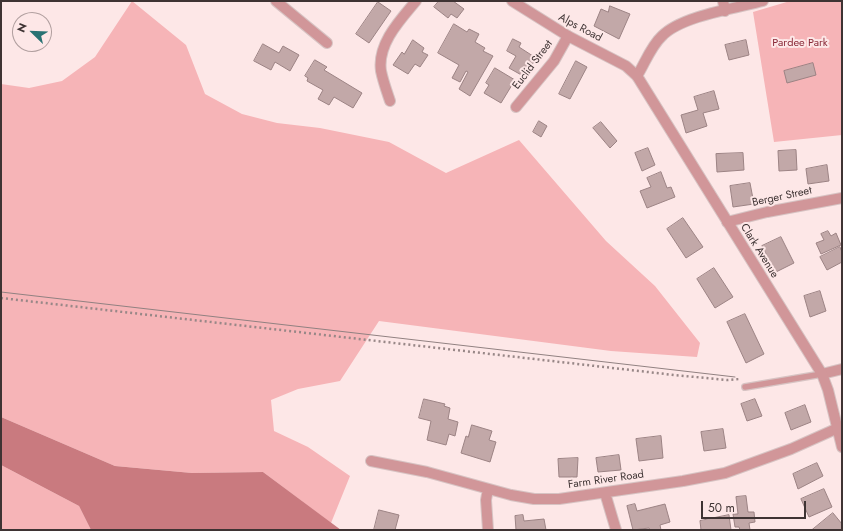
<!DOCTYPE html>
<style>
body{margin:0}
#map{position:relative;width:843px;height:531px;overflow:hidden;background:#fde7e7;font-family:Jost,sans-serif}
canvas{display:block}
.frame{position:absolute;inset:0;border:2px solid #3e3333;pointer-events:none}
.north{position:absolute;left:12px;top:12px;width:40px;height:40px;box-sizing:border-box;background:#fde7e7;border:1px solid #b19f9f;border-radius:50%;rotate:293deg;font-size:11px;font-weight:700;line-height:16px;text-align:center;color:#3e3333}
.north::after{content:'';display:block;margin:auto;width:14px;height:18px;background:#287273;clip-path:polygon(50% 0,100% 100%,50% 72%,0 100%)}
.scale{position:absolute;left:701px;top:501px;width:105px;height:18px;box-sizing:border-box;border:2px solid #3e3333;border-top:0;padding-left:5px;font-size:12px;line-height:14px;white-space:nowrap;color:#3e3333;-webkit-text-stroke:3px #fde7e7;paint-order:stroke}
</style>
<div id="map">
<canvas width="843" height="531"></canvas>
<div class="frame"></div>
<div class="north">N</div>
<div class="scale">50 m</div>
</div>
<script>
const ctx = document.querySelector('canvas').getContext('2d');
ctx.lineJoin = 'round';
function fillPath(path, color) {
  ctx.fillStyle = color;
  ctx.fill(path, 'evenodd');
}
function trace(path, color, width, dash) {
  ctx.strokeStyle = color;
  ctx.lineWidth = width;
  ctx.lineCap = dash ? 'butt' : 'round';
  ctx.setLineDash(dash || []);
  ctx.stroke(path);
}
function write(font, color, halo, rows, align = 'center') {
  ctx.font = font + ' Jost,sans-serif';
  ctx.lineWidth = 4;
  ctx.setLineDash([]);
  ctx.textBaseline = 'middle';
  ctx.strokeStyle = halo;
  ctx.fillStyle = color;
  for (const [text, x, y, turn = 0] of rows) {
    ctx.save();
    ctx.translate(x, y);
    ctx.rotate((+turn || 0) * Math.PI / 180);
    ctx.textAlign = isNaN(turn) ? turn : align;
    if (halo) ctx.strokeText(text, 0, 0);
    ctx.fillText(text, 0, 0);
    ctx.restore();
  }
}
const green = new Path2D(`
 M132,1L186,45L205,94L242,114L277,123L320,128L389,142L446,173L519,140L606,241L655,286L700,343L697,357L611,351L379,321L340,381L298,389L271,400L274,431L308,447L350,476L331,523L263,472L192,473L115,466L1,417V84L29,88L62,81L95,57Z
 M790,1H842V135L774,142L753,12Z
 M1,465L79,506L91,530H1Z`);
const water = new Path2D(`
 M1,417L115,466L192,473L263,472L341,530H91L79,506L1,465Z`);
const building = new Path2D(`
 M439,1H453L464,9L457,18L451,14L448,18L434,7Z
 M378,2L391,11L369,43L356,34Z
 M610,6L630,14L619,39L594,26L601,9L608,12Z
 M454,24L467,32L469,29L479,34L475,42L485,48L483,51L493,56L470,96L459,89L468,72L466,71L460,82L452,78L459,65L438,53Z
 M513,39L521,43L519,47L536,58L525,77L509,68L516,56L507,51Z
 M413,40L424,48L422,52L428,55L420,67L415,64L408,74L393,65L402,52L404,54Z
 M746,40L749,55L729,60L725,45Z
 M263,44L279,53L283,46L299,55L290,71L275,62L271,70L254,61Z
 M315,60L327,67L324,70L362,93L353,108L334,97L329,105L318,99L323,90L307,81L308,78L305,76Z
 M576,61L587,67L570,99L559,94Z
 M813,63L816,75L787,83L784,71Z
 M495,68L515,80L501,103L484,93L489,85L486,83Z
 M714,91L719,109L703,113L707,126L686,133L681,115L698,110L694,97Z
 M539,121L547,126L541,137L533,132Z
 M601,122L617,141L610,148L593,128Z
 M648,148L655,165L642,171L635,153Z
 M796,150L797,170L779,171L778,151Z
 M743,153L744,170L717,172L716,154Z
 M827,165L829,181L808,184L806,169Z
 M661,172L667,188L671,187L675,197L647,208L640,191L651,187L647,178Z
 M750,183L754,204L733,207L730,186Z
 M683,218L703,247L686,258L667,229Z
 M828,231L831,236L836,233L841,245L821,254L816,243L824,240L821,234Z
 M781,237L794,263L772,274L765,260L768,258L762,246Z
 M840,247L842,252V262L827,270L820,257Z
 M714,268L733,297L715,308L697,279Z
 M820,291L826,311L810,317L804,296Z
 M745,314L764,354L746,363L727,322Z
 M424,399L445,404L444,406L450,408L448,419L458,422L455,436L449,434L446,445L427,440L431,421L419,418Z
 M755,399L762,416L747,421L741,404Z
 M805,405L811,422L791,430L785,413Z
 M472,425L492,431L489,440L496,442L490,462L461,453L466,436L468,437Z
 M723,429L726,448L704,451L701,432Z
 M661,436L663,458L639,461L636,439Z
 M619,455L621,470L598,472L596,458Z
 M578,458L577,477H559L558,459Z
 M817,463L823,476L798,489L793,474Z
 M824,489L832,507L809,517L801,499Z
 M746,496L748,512H754L755,522L749,523L750,530H740L739,527H735L733,514H738L736,497Z
 M635,504L637,511L665,504L670,522L660,525L661,530H650L649,528L633,530L627,506Z
 M379,510L399,515L395,530H374Z
 M833,513L842,524V530H812Z
 M523,515L524,521L544,519L546,530H516L515,516Z
 M729,515L731,530H701L700,521Z`);
const path = new Path2D(`
 M1,298L674,375L727,380L740,379`);
const service = new Path2D(`
 M745,387L822,374`);
const minor = new Path2D(`
 M276,1L327,43
 M723,1L725,11
 M637,76C645,63 651,46 662,36C681,16 736,8 763,1
 M390,101C387,92 383,81 381,71C377,44 400,20 416,1
 M516,107L554,61L568,36
 M727,222L767,212L842,198
 M822,374L842,369
 M371,461L427,472L511,495L534,499H559L683,481L725,473L791,449L838,428
 M605,493L616,530
 M488,530L486,500L488,489`);
const tertiary = new Path2D(`
 M512,1L568,36L626,66L637,76L822,374L828,390L842,447`);
const tram = new Path2D(`
 M1,292L735,377`);
const streetNames = [
 ["Alps Road",580,28,28],
 ["Euclid Street",533,65,-53],
 ["Berger Street",782,197,-12],
 ["Clark Avenue",759,251,58],
 ["Farm River Road",606,480,-8]
];
const parkNames = [
 ["Pardee Park",800,43]
];
fillPath(green, '#f6b4b7');
fillPath(water, '#c97a7f');
fillPath(building, '#c2a8a8');
trace(building, '#9c8384', 1);
trace(service, '#d7c3c3', 8);
trace(minor, '#d7c3c3', 12);
trace(tertiary, '#d7c3c3', 12);
trace(path, '#988787', 2.5, [2, 3]);
trace(service, '#d19699', 5.5);
trace(minor, '#d19699', 10);
trace(tertiary, '#d19699', 10);
trace(tram, '#918181', 1);
write('11px', '#3e3333', '#fde7e7', streetNames);
write('11px', '#8a2a38', '#fde7e7', parkNames);
</script>
